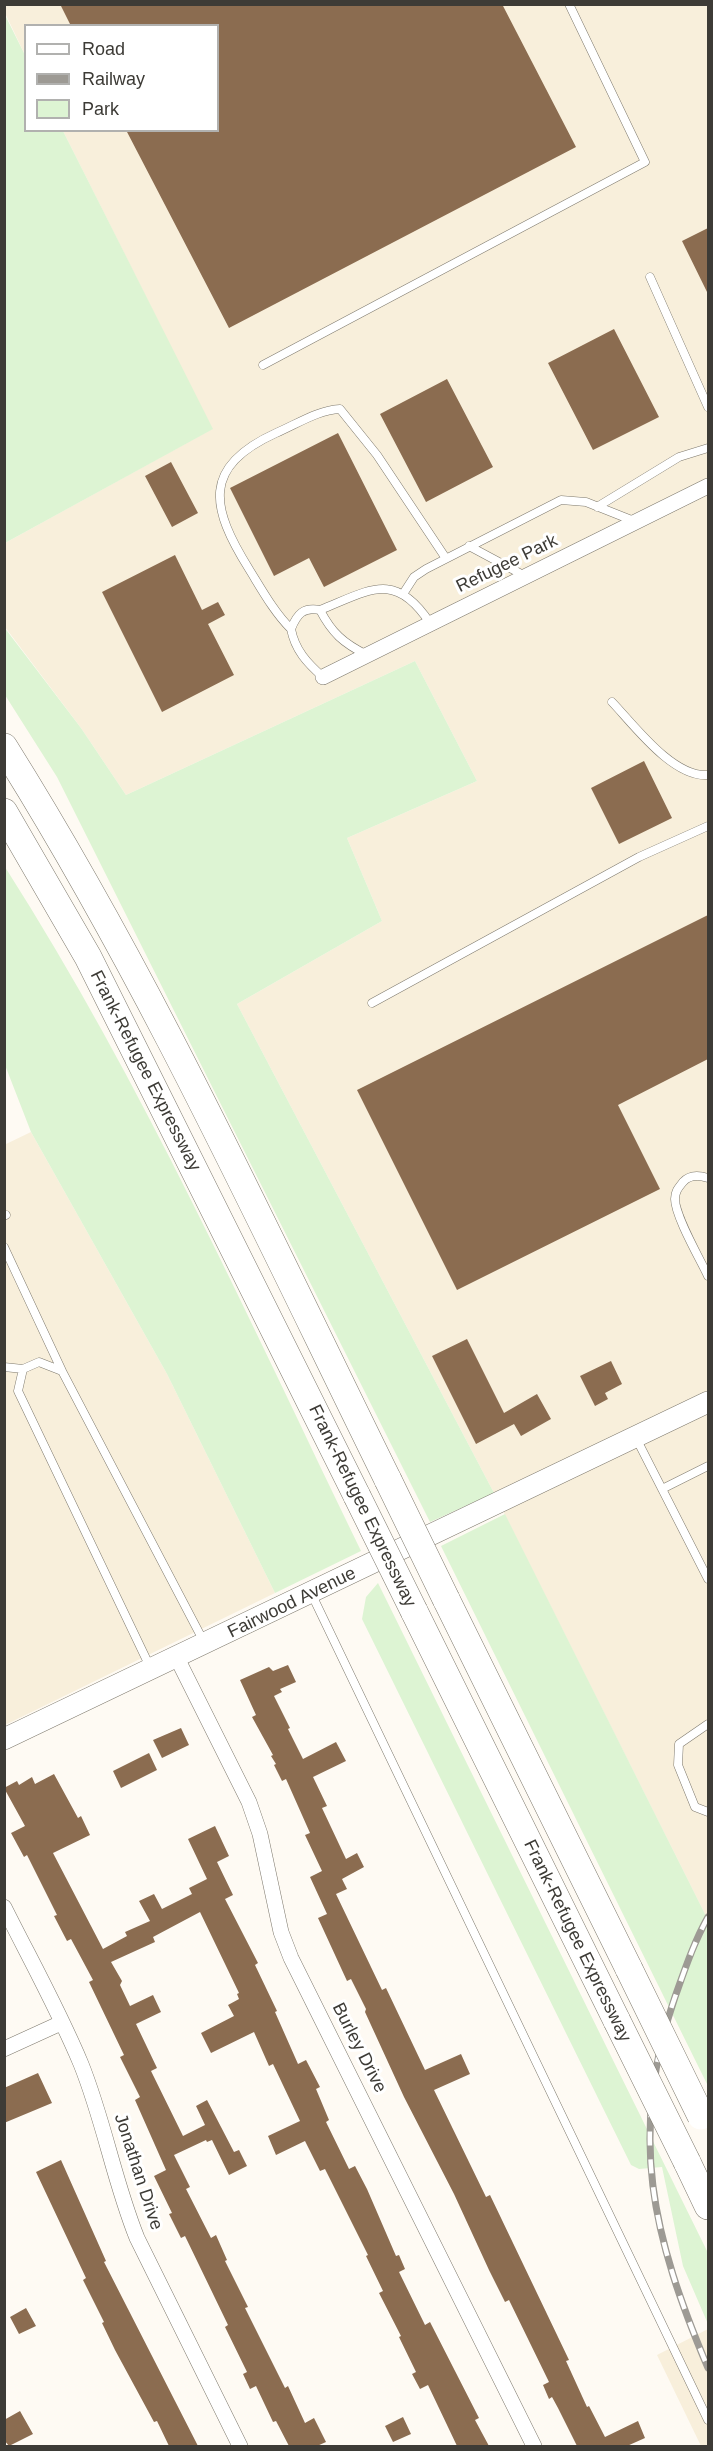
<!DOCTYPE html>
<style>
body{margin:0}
#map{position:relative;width:713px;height:2451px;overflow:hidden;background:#fefaf3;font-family:Arial,sans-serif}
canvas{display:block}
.frame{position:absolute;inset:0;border:6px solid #3d3b36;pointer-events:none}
.legend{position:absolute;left:24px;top:24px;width:195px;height:108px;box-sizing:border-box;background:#fff;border:2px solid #b1b1af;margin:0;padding:8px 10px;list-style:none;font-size:18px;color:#3d3b36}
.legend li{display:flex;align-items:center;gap:12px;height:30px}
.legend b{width:30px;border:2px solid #b1b1af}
</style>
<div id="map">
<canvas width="713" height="2451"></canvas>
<div class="frame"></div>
<ul class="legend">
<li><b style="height:8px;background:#fff"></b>Road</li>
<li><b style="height:8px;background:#9d9a94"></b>Railway</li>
<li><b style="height:16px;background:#ddf4d3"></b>Park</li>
</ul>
</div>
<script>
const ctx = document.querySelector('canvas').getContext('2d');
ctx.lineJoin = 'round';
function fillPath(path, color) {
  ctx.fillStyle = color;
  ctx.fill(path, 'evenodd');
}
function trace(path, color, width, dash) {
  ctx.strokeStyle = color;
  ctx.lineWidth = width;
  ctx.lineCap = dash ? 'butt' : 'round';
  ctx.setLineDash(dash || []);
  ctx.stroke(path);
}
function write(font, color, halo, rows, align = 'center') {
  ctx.font = font + ' Arial,sans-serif';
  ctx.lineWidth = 6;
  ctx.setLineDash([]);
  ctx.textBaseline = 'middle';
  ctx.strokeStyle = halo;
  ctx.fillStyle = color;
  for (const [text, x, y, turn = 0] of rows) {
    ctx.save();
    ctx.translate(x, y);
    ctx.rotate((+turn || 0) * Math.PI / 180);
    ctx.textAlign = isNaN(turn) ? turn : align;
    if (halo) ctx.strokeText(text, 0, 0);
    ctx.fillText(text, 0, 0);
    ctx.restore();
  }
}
const built = new Path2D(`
 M5,5H708V1920L494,1493L237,1004L382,921L347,838L477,781L415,661L126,795L81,728L5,627V543L212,429L63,131L218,130V26H26L25,55L5,13Z
 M31,1132L167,1374L275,1593L5,1725L4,1145Z
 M708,2329V2446H701L657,2355Z`);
const green = new Path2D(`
 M4,13L25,55L26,130L63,131L213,429L5,543Z
 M4,627L81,728L126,795L415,661L477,781L347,838L382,921L237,1004L494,1493L430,1522L57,777L5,695Z
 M5,867C143,1083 249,1320 361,1551L275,1593L167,1374L31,1132L5,1065Z
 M505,1514L708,1920V2086L441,1546Z
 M378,1583L708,2253V2324L683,2266L662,2167L639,2169L631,2165L362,1619L366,1597Z`);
const building = new Path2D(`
 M60,4H502L576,147L229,328L126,130H218V26H71Z
 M708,228V294L682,241Z
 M614,329L659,417L593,450L548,363Z
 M447,379L493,467L426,502L380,414Z
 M338,433L397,550L324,587L309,558L274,576L230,488Z
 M171,462L198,513L172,527L145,476Z
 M175,555L202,610L218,602L225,615L208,624L234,675L162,712L102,592Z
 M644,761L672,818L619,844L591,788Z
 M708,915V1059L618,1105L660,1189L457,1290L357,1090Z
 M467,1339L504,1413L537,1394L551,1419L521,1436L514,1424L476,1444L432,1356Z
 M611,1361L622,1384L605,1393L608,1399L595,1406L580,1376Z
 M288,1665L296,1682L280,1689L282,1692L274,1696L290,1728L288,1729L303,1759L336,1742L346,1761L313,1777L327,1806L322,1808L346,1859L357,1853L364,1867L342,1879L347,1889L336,1894L382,1990L386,1988L425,2070L461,2054L470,2074L434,2090L486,2197L490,2195L569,2360L566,2361L587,2407L589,2406L605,2437L638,2421L645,2438L627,2446H577L558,2408L552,2397L549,2399L543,2385L549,2382L509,2300L505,2302L489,2270L454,2194L404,2097L365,2012L366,2009L351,1979L347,1981L318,1918L327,1914L310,1877L322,1871L305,1835L310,1833L286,1779L282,1781L274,1765L276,1764L271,1756L273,1755L252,1717L256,1715L240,1680L269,1667L273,1671Z
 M181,1728L189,1745L162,1758L153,1740Z
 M149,1753L157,1770L121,1788L113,1771Z
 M54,1774L78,1818L81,1816L90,1835L53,1853L103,1949L127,1936L125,1932L150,1921L139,1901L154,1894L162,1909L192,1894L189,1888L207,1879L188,1839L215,1826L229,1856L217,1862L233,1895L225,1899L258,1963L255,1965L277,2011L275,2012L298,2064L306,2060L320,2087L316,2089L329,2120L326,2122L349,2169L355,2166L367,2189L396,2256L399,2255L405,2269L399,2272L425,2325L430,2322L479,2418L475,2420L489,2446H457L428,2385L420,2389L412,2374L416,2372L399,2337L401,2336L379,2293L383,2291L366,2256L368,2255L325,2169L320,2171L305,2141L276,2155L268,2136L300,2121L273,2064L269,2066L254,2032L211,2053L201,2033L234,2016L228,2005L239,1999L237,1994L239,1993L200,1912L153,1937L155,1942L111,1962L122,1981L120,1985L130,2006L153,1995L161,2012L136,2024L157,2068L151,2071L183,2136L205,2125L196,2106L207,2100L234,2152L239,2150L247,2166L229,2175L212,2140L207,2142L206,2140L174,2155L190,2187L186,2189L211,2238L216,2235L227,2260L225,2261L248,2307L245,2308L285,2388L288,2386L305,2423L314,2418L326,2442L317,2446H289L276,2421L273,2422L256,2386L250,2389L243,2374L247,2372L225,2327L228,2325L185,2236L181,2238L169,2214L172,2213L154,2176L166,2170L135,2100L140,2097L120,2057L124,2055L89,1982L93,1980L71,1939L67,1941L54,1916L57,1915L27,1855L24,1857L11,1833L25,1826L4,1788L17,1781L19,1785L32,1777L35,1784Z
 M38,2073L52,2103L4,2123V2088Z
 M61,2160L106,2261L104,2262L198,2446H169L157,2421L154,2422L115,2350L102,2323L104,2322L83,2280L86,2278L36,2172Z
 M26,2308L36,2326L19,2334L10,2317Z
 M20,2411L33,2434L9,2446L4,2440V2420Z
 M403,2417L411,2434L393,2442L385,2426Z`);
const lane = new Path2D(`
 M650,277L708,407
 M263,365L645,162L569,4
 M597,507L679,457L708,448
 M469,546L525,576
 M403,594L414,577L426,569L561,500L586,502L634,521
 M320,610C303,607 297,614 291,629C295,650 307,663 323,677
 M291,629C274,612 262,590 249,569C211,508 201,467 276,433C297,424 318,410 340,409L377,455L445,557
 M367,655C343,643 332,633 320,610C370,590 395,570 430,623
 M612,702C634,725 673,778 708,775
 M372,1003L639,857L708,826
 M708,1178C699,1175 690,1174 683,1182C679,1187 675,1191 675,1199C675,1216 700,1259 708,1276
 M4,1216L6,1215
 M4,1247L62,1371
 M4,1367L23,1369
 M636,1438L708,1579
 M662,1489L708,1466
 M312,1595L708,2420
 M151,1669L18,1391L23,1369L39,1362L62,1371L204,1642
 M708,1724L679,1744L678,1765L695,1807L708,1812`);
const street = new Path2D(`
 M323,677L708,486
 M177,1658L249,1802L260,1834L281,1932L291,1958L534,2446
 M4,1907C30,1959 59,2011 81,2064C104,2121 114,2181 137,2238L240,2446
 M4,2049L61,2023`);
const secondary = new Path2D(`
 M4,1739L708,1402`);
const highway = new Path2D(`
 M4,747C151,981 266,1233 388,1480
 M4,812L88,957L357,1496
 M446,1599L629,1969
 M414,1611L617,2021
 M687,2162L708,2206`);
const rail = new Path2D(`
 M708,1917C694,1942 685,1969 675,1997C627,2135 653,2238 708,2368`);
const highwayBridge = new Path2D(`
 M388,1480L446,1599
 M357,1496L414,1611
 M629,1969L701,2116
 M617,2021L687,2162`);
const streetNames = [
 ["Refugee Park",507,564,-26],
 ["Frank-Refugee Expressway",145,1071,63],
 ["Frank-Refugee Expressway",362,1506,64],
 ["Fairwood Avenue",292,1603,-26],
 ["Frank-Refugee Expressway",577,1941,64],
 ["Burley Drive",359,2048,63],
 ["Jonathan Drive",138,2172,72]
];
fillPath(built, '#f8efdb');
fillPath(green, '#ddf4d3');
fillPath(building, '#8b6c50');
trace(lane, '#7e796d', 9);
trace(street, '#7e796d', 16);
trace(secondary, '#7e796d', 22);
trace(highway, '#7e796d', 28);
trace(lane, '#fff', 8);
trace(street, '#fff', 15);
trace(secondary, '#fff', 21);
trace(highway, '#fff', 27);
trace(rail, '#9d9a94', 7);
trace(rail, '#fff', 4.5, [14]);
trace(highwayBridge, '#7e796d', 28, []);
trace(highwayBridge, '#fff', 27);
write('18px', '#3d3b36', '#fff', streetNames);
</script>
